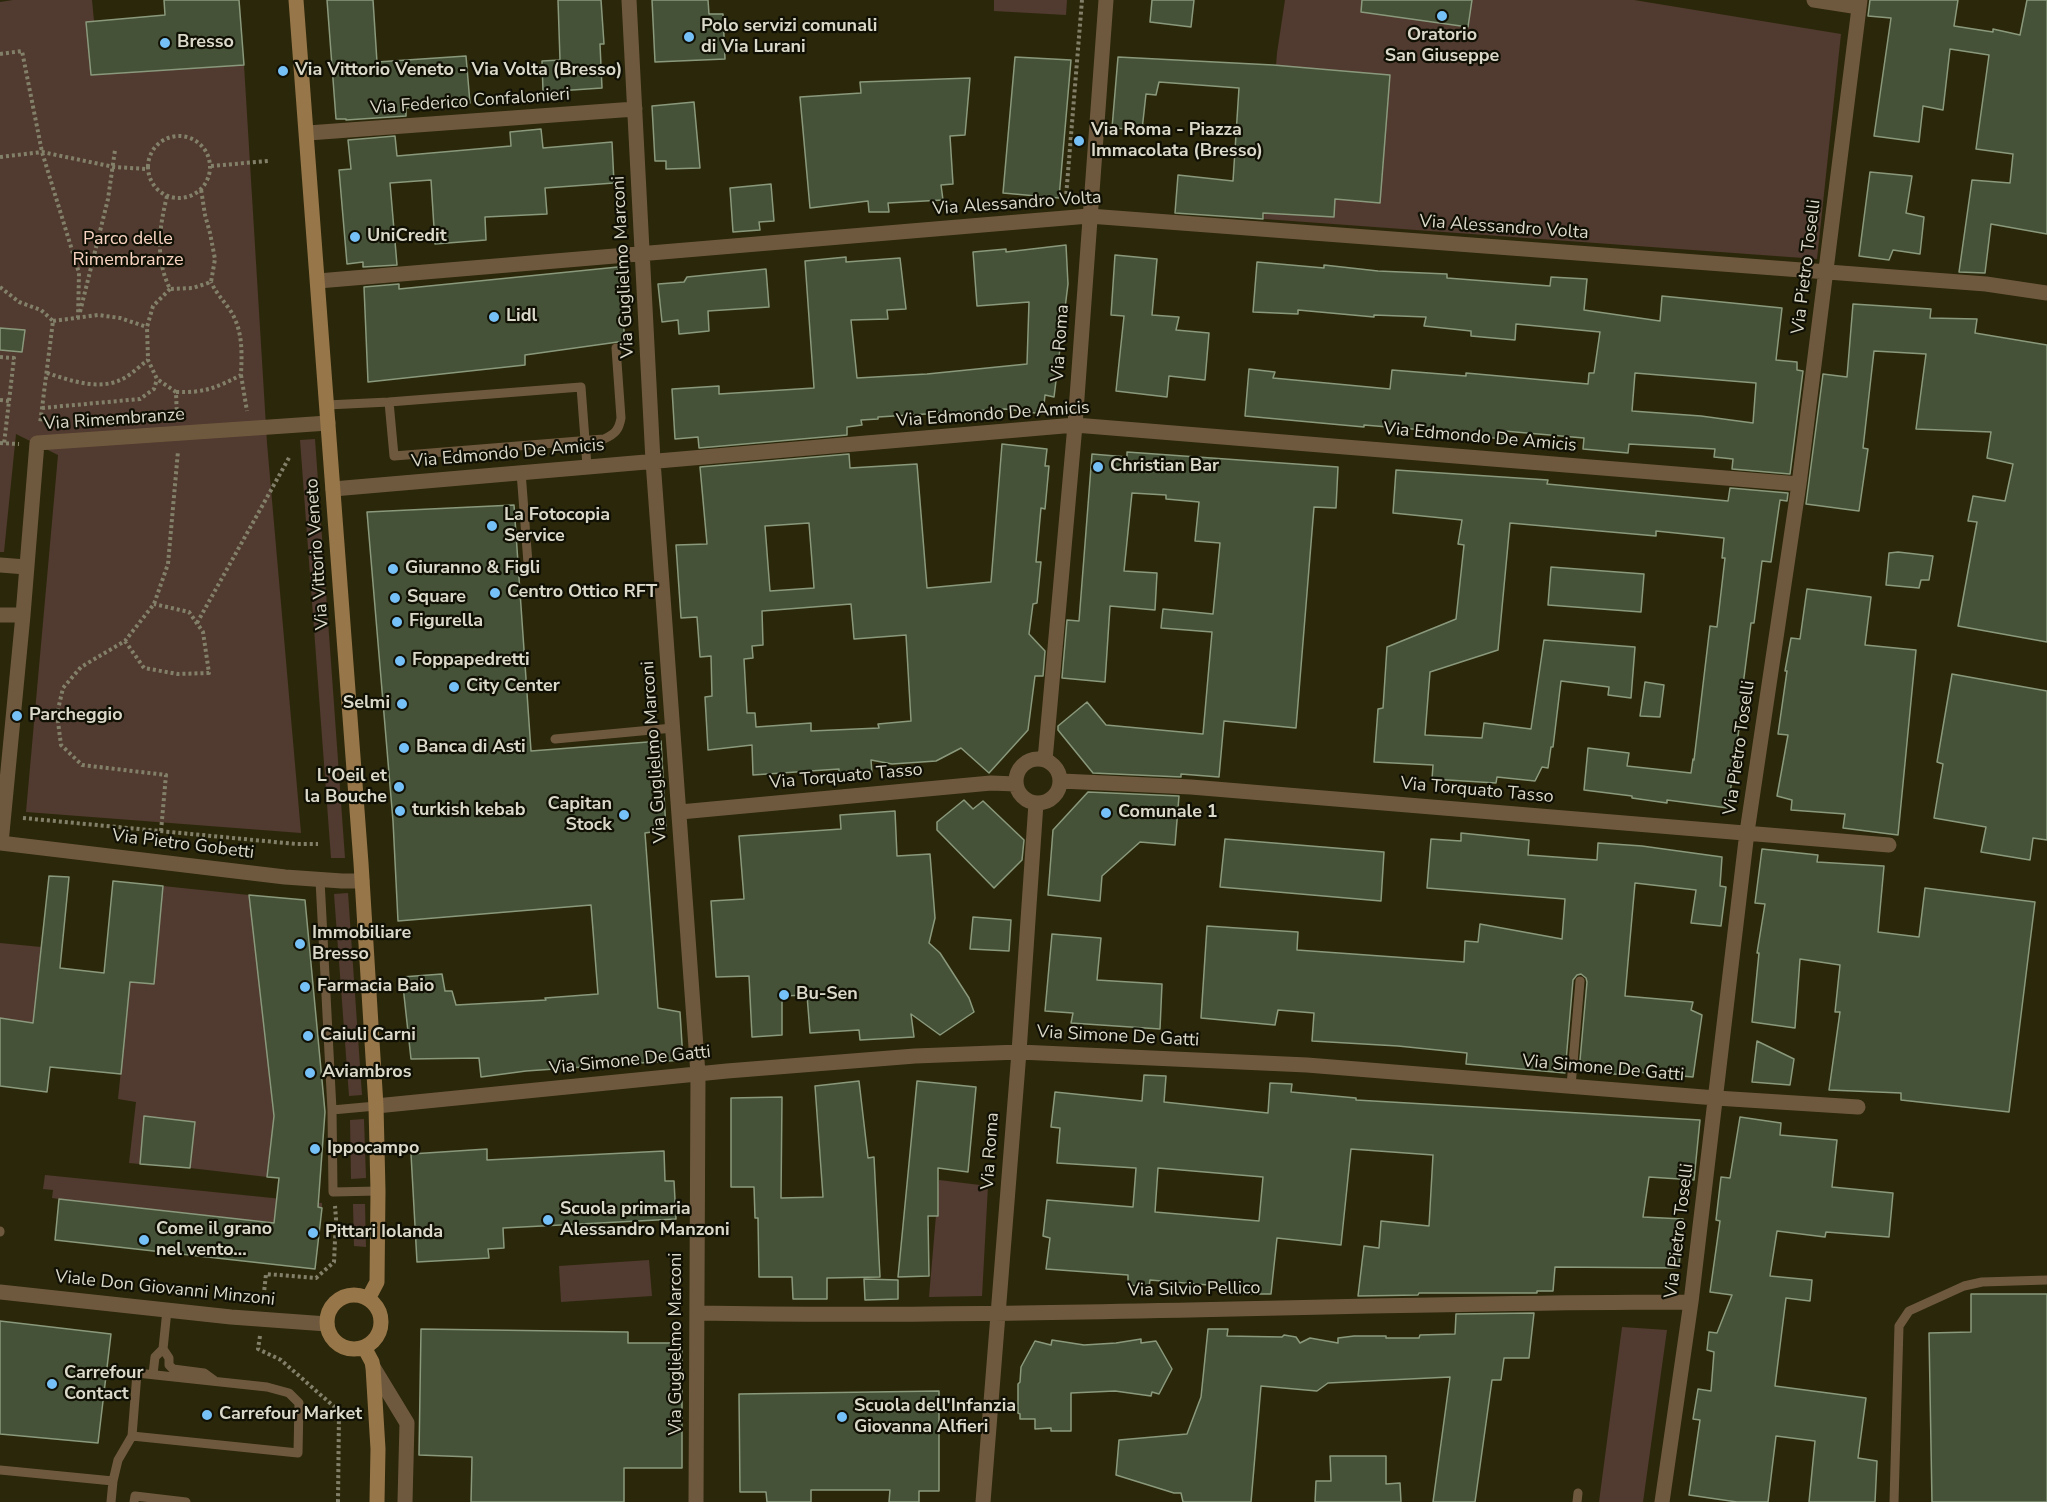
<!DOCTYPE html>
<style>
body{margin:0}
canvas{display:block;background:#2b270a}
</style>
<canvas width="2047" height="1502"></canvas>
<script>
const ctx = document.querySelector('canvas').getContext('2d');
ctx.lineJoin = 'round';
function fillPath(path, color) {
  ctx.fillStyle = color;
  ctx.fill(path, 'evenodd');
}
function trace(path, color, width, dash) {
  ctx.strokeStyle = color;
  ctx.lineWidth = width;
  ctx.lineCap = dash ? 'butt' : 'round';
  ctx.setLineDash(dash || []);
  ctx.stroke(path);
}
function write(font, color, halo, rows, align = 'center') {
  ctx.font = font + ' "Nunito Sans",sans-serif';
  ctx.lineWidth = 4.5;
  ctx.setLineDash([]);
  ctx.textBaseline = 'middle';
  ctx.strokeStyle = halo;
  ctx.fillStyle = color;
  for (const [text, x, y, turn = 0] of rows) {
    ctx.save();
    ctx.translate(x, y);
    ctx.rotate((+turn || 0) * Math.PI / 180);
    ctx.textAlign = isNaN(turn) ? turn : align;
    if (halo) ctx.strokeText(text, 0, 0);
    ctx.fillText(text, 0, 0);
    ctx.restore();
  }
}
const green = new Path2D(`
 M13,0H92L94,21L86,23L91,75L244,65L267,443L301,833L26,812L58,455L16,434L4,552H0V2Z
 M994,0H1067L1066,15L994,11Z
 M1285,0H1634L1841,34L1817,259L1264,219L1277,53Z
 M315,439L345,858H331L300,440Z
 M163,886L249,895L274,1116L267,1177L190,1168L195,1122L144,1116L140,1164L129,1163L136,1102L118,1099L130,982L154,984Z
 M348,893L362,1095L349,1096L334,894Z
 M0,943L41,947L30,1053L11,1051L14,1020L0,1018Z
 M364,1119L366,1178L351,1179L350,1120Z
 M45,1175L322,1203V1208L276,1202L274,1223L59,1199L52,1198L53,1190L43,1189Z
 M939,1180L988,1186L982,1296L929,1297Z
 M353,1204H365L366,1247L354,1246Z
 M649,1260L652,1296L561,1302L559,1266Z
 M1622,1327L1667,1330L1643,1502H1599Z`);
const building = new Path2D(`
 M164,0H239L244,65L91,75L86,22L165,15Z
 M327,0H373L377,62L466,56L470,103L406,108V116L346,120V119H336Z
 M558,0H601L604,44H600L602,88L543,92L542,61L560,60Z
 M652,0H708L709,14H723L725,59L655,62Z
 M1152,0H1194L1191,27L1150,22Z
 M1362,0H1472L1468,27L1361,12Z
 M1870,0H1958L1954,26L1993,32V29L2020,35L2027,0H2047V234L1991,224L1985,273L1959,272L1972,180L2010,183L2013,154L1976,149L1989,55L1950,49L1943,110L1923,106L1919,142L1874,136L1891,18L1868,16Z
 M1015,57L1071,60L1059,198L1003,193Z
 M1118,57L1273,65L1390,75L1380,203L1335,199L1334,217L1263,213V219L1175,213L1178,175L1233,181L1239,88L1159,82L1156,95L1146,94L1142,130L1112,128Z
 M970,78L965,135L950,136L953,184L941,185L943,200L888,203L889,212H869L868,201L810,208L800,97L861,93L860,82Z
 M694,102L700,168L666,169V161H655L652,106Z
 M541,129L543,148L612,142L614,183L545,188L547,214L485,217L486,240L435,244L431,180L390,183L397,265L363,267V262L347,264L339,170L351,169L348,140L395,136L397,156L511,146L510,132Z
 M1870,172L1912,176L1906,213L1924,217L1920,254L1893,250L1889,260L1859,256Z
 M771,184L774,221L759,222L760,230L733,232L730,188Z
 M1066,245L1068,284L1054,397L1045,395L1043,414L1005,409L878,417V419L861,420L862,425L847,427V435L699,448L698,437L675,439L672,389L719,386V394L814,388L805,261L846,257V262L900,258L906,309L887,310L888,319L851,320L857,378L927,374L1027,364L1029,302L977,306L973,252L1006,249V252Z
 M1115,255L1157,259L1152,315L1179,317L1176,330L1209,333L1205,380L1169,376L1167,397L1116,391L1124,316L1111,315Z
 M1257,262L1324,268V265L1378,271L1447,274V278L1550,286L1551,277L1587,279L1584,310L1660,321L1662,296L1782,308L1776,360L1797,362V370L1803,371L1790,474L1732,469L1733,459L1714,457L1715,449L1629,444L1628,453L1583,449L1584,438L1504,431V439L1460,435V433L1364,425V427L1245,416L1249,369L1275,372L1273,378L1390,389L1392,370L1466,376V373L1588,384L1589,373H1594L1600,332L1516,324L1515,340L1471,336V331L1424,326L1426,317L1374,315V317L1298,310V314L1253,312ZM1635,373L1756,383L1753,423L1701,416L1632,411Z
 M618,267L625,341L525,355V365L368,382L364,287L399,284V289Z
 M766,269L769,307L708,311L709,331L679,334L678,320L662,322L658,284L684,282L687,277Z
 M1853,304L1931,309L1930,318L1977,319L1975,333L2047,345V642L1958,626L1977,522L1968,521L1973,496L2005,501L2013,464L1987,458L1991,432L1916,429L1926,354L1874,351L1863,448L1868,449L1859,511L1806,504L1823,374L1847,377Z
 M0,328L25,330L22,352L0,350Z
 M1002,444L1047,449L1045,466H1049L1045,509L1041,508L1036,562H1041L1037,603L1033,604L1029,634L1045,651L1043,676H1035L1028,730L989,773L961,748L936,761L892,764L871,760L872,773L839,775V769L753,775L752,745L708,750L705,697L712,696L711,656L700,657L697,617L681,618L676,545L707,544L700,467L849,454L850,468L917,464L927,588L991,582ZM809,523L814,588L770,591L765,526ZM851,604L854,639L906,635L911,721L878,724L879,728L811,731V723L756,727L755,713H747L744,659L753,658L752,646L763,645L762,611Z
 M1127,452L1338,467L1336,508L1314,507L1296,728L1224,721L1219,777L1181,774V777L1093,773L1058,730V726L1087,702L1106,725L1203,734L1212,632L1161,628L1163,609L1213,614L1220,543L1195,541L1199,502L1166,499V495L1132,493L1124,571L1157,573L1155,610L1110,606L1105,682L1062,678L1067,620L1079,621L1092,454L1127,457Z
 M1396,470L1548,480L1547,484L1728,501L1730,488L1788,493L1787,501L1780,500L1771,562L1762,561L1754,623H1751L1742,693H1744L1728,808L1667,800V803L1632,798V796L1584,790L1588,748L1629,753L1627,766L1691,773L1693,759L1694,760L1710,626L1717,627L1725,558H1722L1724,538L1656,531V536L1510,523L1498,650L1430,672L1425,735L1482,738L1484,723L1531,729L1544,640L1635,647L1631,698L1608,695L1609,687L1561,681L1553,747H1551L1548,768L1542,767L1535,781L1497,777L1496,783L1432,779L1433,765L1374,762L1378,709L1383,708L1387,647L1456,619L1464,545L1458,544L1462,520L1393,513Z
 M514,505L531,751L661,741L666,830L645,833L658,1008L680,1012L683,1060L526,1071L481,1077L479,1058L411,1059L402,977L442,974L445,991H452L456,1005L546,1000L545,998L598,994L591,905L398,921L393,821L367,512Z
 M1898,552L1933,556L1929,580H1921L1919,588L1886,585L1889,553Z
 M1551,567L1644,574L1641,612L1548,605Z
 M1807,589L1871,597L1865,645L1916,650L1898,835L1843,828L1845,814L1791,810L1792,800L1777,796L1788,735L1778,734L1787,671H1785L1791,638L1800,639Z
 M1952,674L2047,691V840L2033,838L2030,860L1981,852L1986,827L1934,818L1943,764L1937,762Z
 M1645,682L1664,685L1660,717L1640,716Z
 M1088,792L1179,796L1175,845L1140,842L1102,876L1100,901L1048,895L1053,830Z
 M964,800L973,809L983,801L1024,840L1022,860L994,888L937,830V822Z
 M895,811L897,856L930,854L935,918L929,943L940,953L969,998L974,1012L940,1035L911,1014L914,1037L860,1040L859,1030L810,1033L807,995L782,996V1035L752,1037L749,976L716,977L711,901L744,899L739,836L841,829L840,815Z
 M1461,833L1529,840L1528,855L1597,860L1598,843L1642,846L1722,857L1720,886L1726,887L1721,926L1691,923L1696,890L1635,883L1625,996L1693,1002L1691,1010L1702,1015L1693,1077L1625,1071V1075L1579,1071L1587,982L1586,978L1581,974L1577,975L1573,980L1565,1073L1466,1064L1467,1053L1398,1046L1312,1041L1314,1013L1278,1010L1275,1025L1201,1018L1207,926L1298,932L1297,950L1464,962L1465,941L1478,942L1480,924L1562,939L1565,899L1427,888L1431,839L1461,841Z
 M1225,839L1384,852L1381,901L1220,887Z
 M1762,849L1818,855L1817,862L1884,866L1878,932L1919,937L1925,888L2035,902L2009,1112L1901,1100V1093L1829,1090L1840,1012H1835L1840,965L1800,959L1795,1028L1752,1022L1759,953H1757L1765,904L1755,903Z
 M49,876L69,877L60,968L104,973L113,881L163,886L154,984L130,982L121,1074L50,1067L47,1092L0,1086V1018L33,1023Z
 M249,895L305,900L325,1112L318,1207L322,1208L315,1269L55,1240L59,1199L274,1223L279,1178L267,1177L274,1116Z
 M973,917L1011,920L1009,951L970,949Z
 M1052,934L1101,938L1097,980L1162,984L1160,1029L1071,1023L1073,1013L1045,1011Z
 M1757,1041L1794,1059L1790,1085L1752,1082Z
 M1144,1075L1166,1076L1164,1102L1268,1113L1270,1083L1292,1084L1291,1092L1356,1098V1100L1700,1120L1694,1180L1649,1177L1643,1217L1683,1219L1679,1268L1555,1267L1553,1291H1537V1293H1419L1418,1295L1358,1296L1364,1246L1379,1248L1381,1221L1429,1226L1433,1155L1351,1149L1341,1245L1277,1238L1271,1294H1243V1288L1150,1280L1149,1287L1128,1285V1275L1046,1269L1050,1238L1043,1236L1047,1200L1133,1207L1136,1168L1057,1163L1060,1128L1051,1127L1055,1092L1142,1101ZM1158,1168L1263,1177L1259,1221L1155,1212Z
 M859,1081L868,1158L874,1157L880,1277L827,1278V1299H793L792,1277H759L758,1218H755L754,1187H731V1098L782,1097L781,1198L823,1197L815,1086Z
 M917,1081L976,1087L968,1172L938,1168V1216H928L929,1276L898,1277Z
 M144,1116L195,1122L190,1168L140,1164Z
 M1740,1117L1781,1123L1780,1135L1837,1140L1832,1187L1893,1193L1889,1237L1826,1232L1825,1237L1777,1231L1770,1276L1812,1280L1810,1301L1786,1298L1775,1386L1866,1398L1858,1458L1877,1461L1875,1502H1809L1815,1441L1776,1436L1768,1502H1737L1689,1495L1700,1420L1693,1419L1698,1389L1711,1391L1714,1352L1707,1350L1709,1332L1717,1333L1732,1295L1710,1292L1720,1221L1716,1220L1721,1177L1730,1178Z
 M487,1149V1160L664,1151L665,1181H674L676,1219L503,1228L504,1248L488,1249L489,1258L417,1262L411,1154Z
 M864,1279L898,1280V1299L865,1300Z
 M1971,1294H2047V1502H1932L1929,1333L1971,1332Z
 M1534,1313L1529,1358H1504L1501,1380H1492L1475,1502H1433L1450,1377L1328,1383L1317,1391L1261,1386L1251,1502H1183L1181,1493H1174L1116,1475L1119,1440L1187,1434L1201,1397L1208,1329H1228L1227,1336L1282,1337L1284,1335L1296,1337L1300,1343L1310,1338L1338,1343V1338L1354,1336H1386V1338H1419L1420,1335L1455,1334L1456,1314Z
 M0,1321L111,1334L98,1443L0,1434Z
 M421,1329L628,1332V1343H682V1468H624V1502H471L472,1457L419,1455Z
 M1141,1339V1343L1156,1341L1172,1369L1159,1394L1152,1392L1151,1396L1115,1391L1071,1393V1431H1051V1428L1035,1429V1419H1020V1414L1018,1413V1384L1020,1382L1021,1367L1035,1341L1051,1345L1052,1340L1084,1345L1116,1343Z
 M939,1391V1491H919V1502H889L890,1490H811V1502H767L766,1492H740L739,1394Z
 M1330,1456H1386V1484L1400,1483L1401,1502H1315L1316,1481H1331Z`);
const path = new Path2D(`
 M0,54L22,51L42,152L79,273L78,318
 M148 167a31 31 0 1 1 62 0a31 31 0 1 1-62 0Z
 M0,157L42,152L114,167L147,169
 M211,166L268,161
 M167,196C159,229 155,258 170,289L193,288L211,282L215,259L210,233L205,215L201,189
 M1069,197H1066L1082,0
 M0,287L19,302L41,310L53,321L40,424
 M170,289L153,306L147,327L148,360L157,379L176,392L177,417
 M80,312L108,199L115,150
 M53,321L98,315L120,318L147,327
 M0,357L14,358L4,444
 M47,373C72,381 102,392 126,377C134,372 141,365 148,360
 M241,375L247,411
 M176,392C204,393 216,388 241,375C242,352 243,330 230,310C223,300 216,293 211,282
 M0,400L9,401
 M42,408L140,399L154,389L157,379
 M0,443L19,444
 M197,623L290,456
 M125,641L144,668L178,674L209,673L203,632L189,612L154,604
 M31,711L57,714
 M23,818L296,844H318
 M161,831L166,775L82,765L61,745L57,714L63,688L81,667L125,641L154,604L168,564L178,451
 M263,1302L266,1274L316,1278L334,1262L336,1219L335,1206
 M260,1336L258,1349L281,1360L339,1411L338,1502`);
const lane = new Path2D(`
 M389,402L394,456L604,439C615,434 619,430 621,418L616,348
 M327,405L389,402L581,387L587,466
 M521,472L528,563
 M555,739L673,728
 M320,880L332,1110L333,1192L378,1191
 M1571,1086L1580,981
 M332,1110L376,1106
 M0,1232V1231
 M167,1310L163,1349L169,1358V1365L173,1369L204,1373L215,1381
 M137,1373L267,1387L289,1393L299,1403L298,1453L132,1436Z
 M153,1374L155,1357L163,1349
 M0,1470L113,1481L111,1502
 M113,1481L118,1460L132,1436
 M134,1502L135,1496L186,1502
 M1577,1502L1578,1493
 M1894,1502L1899,1326L1909,1311L1964,1286L1982,1282L2047,1280`);
const street = new Path2D(`
 M629,0L653,461L698,1074L696,1502
 M1814,0L1859,7
 M308,133L635,109
 M318,281L1089,216L1986,284L2047,293
 M333,489L1075,425L1799,484
 M0,565L26,567
 M0,615H23L1,843
 M23,615L37,443L328,423
 M1016 781a22 22 0 1 1 44 0a22 22 0 1 1-44 0Z
 M1045,760L1075,425L1106,0
 M1061,781L1191,787L1889,845
 M680,812L991,783L1016,784
 M0,843L285,877L342,881H362
 M376,1106L727,1071L915,1056L1019,1052L1307,1065L1716,1098L1858,1107
 M0,1292L231,1317L327,1324
 M697,1313C1028,1319 1360,1302 1691,1302
 M373,1367L407,1423L405,1502
 M983,1502L1019,1052L1036,803
 M1662,1502L1691,1302L1747,832L1799,484L1860,0`);
const secondary = new Path2D(`
 M296,0L361,863L376,1106L378,1191L377,1282L368,1299
 M327 1322a27 27 0 1 1 54 0a27 27 0 1 1-54 0Z
 M364,1347L372,1362L373,1367L378,1449L377,1502`);
const markers = [
 [1442,16,6,"#75c0f6"],
 [689,37,6,"#75c0f6"],
 [165,43,6,"#75c0f6"],
 [283,71,6,"#75c0f6"],
 [1079,141,6,"#75c0f6"],
 [355,237,6,"#75c0f6"],
 [494,317,6,"#75c0f6"],
 [1098,467,6,"#75c0f6"],
 [492,526,6,"#75c0f6"],
 [393,569,6,"#75c0f6"],
 [495,593,6,"#75c0f6"],
 [395,598,6,"#75c0f6"],
 [397,622,6,"#75c0f6"],
 [400,661,6,"#75c0f6"],
 [454,687,6,"#75c0f6"],
 [402,704,6,"#75c0f6"],
 [17,716,6,"#75c0f6"],
 [404,748,6,"#75c0f6"],
 [399,787,6,"#75c0f6"],
 [400,811,6,"#75c0f6"],
 [1106,813,6,"#75c0f6"],
 [624,815,6,"#75c0f6"],
 [300,944,6,"#75c0f6"],
 [305,987,6,"#75c0f6"],
 [784,995,6,"#75c0f6"],
 [308,1036,6,"#75c0f6"],
 [310,1073,6,"#75c0f6"],
 [315,1149,6,"#75c0f6"],
 [548,1220,6,"#75c0f6"],
 [313,1233,6,"#75c0f6"],
 [144,1240,6,"#75c0f6"],
 [52,1384,6,"#75c0f6"],
 [207,1415,6,"#75c0f6"],
 [842,1417,6,"#75c0f6"]
];
const poiNames = [
 ["Polo servizi comunali",701,27],
 ["di Via Lurani",701,48],
 ["Oratorio",1442,36,"center"],
 ["San Giuseppe",1442,57,"center"],
 ["Bresso",177,43],
 ["Via Vittorio Veneto - Via Volta (Bresso)",295,71],
 ["Via Roma - Piazza",1091,131],
 ["Immacolata (Bresso)",1091,152],
 ["UniCredit",367,237],
 ["Lidl",506,317],
 ["Christian Bar",1110,467],
 ["La Fotocopia",504,516],
 ["Service",504,537],
 ["Giuranno & Figli",405,569],
 ["Centro Ottico RFT",507,593],
 ["Square",407,598],
 ["Figurella",409,622],
 ["Foppapedretti",412,661],
 ["City Center",466,687],
 ["Selmi",390,704,"right"],
 ["Parcheggio",29,716],
 ["Banca di Asti",416,748],
 ["L'Oeil et",387,777,"right"],
 ["la Bouche",387,798,"right"],
 ["Capitan",612,805,"right"],
 ["Stock",612,826,"right"],
 ["turkish kebab",412,811],
 ["Comunale 1",1118,813],
 ["Immobiliare",312,934],
 ["Bresso",312,955],
 ["Farmacia Baio",317,987],
 ["Bu-Sen",796,995],
 ["Caiuli Carni",320,1036],
 ["Aviambros",322,1073],
 ["Ippocampo",327,1149],
 ["Scuola primaria",560,1210],
 ["Alessandro Manzoni",560,1231],
 ["Come il grano",156,1230],
 ["nel vento...",156,1251],
 ["Pittari Iolanda",325,1233],
 ["Carrefour",64,1374],
 ["Contact",64,1395],
 ["Scuola dell'Infanzia",854,1407],
 ["Giovanna Alfieri",854,1428],
 ["Carrefour Market",219,1415]
];
const streetNames = [
 ["Via Federico Confalonieri",470,102,-4],
 ["Via Alessandro Volta",1017,204,-4],
 ["Via Alessandro Volta",1504,228,4],
 ["Via Guglielmo Marconi",624,267,-93],
 ["Via Pietro Toselli",1807,267,-83],
 ["Via Roma",1061,343,-86],
 ["Via Edmondo De Amicis",993,415,-4],
 ["Via Rimembranze",114,420,-4],
 ["Via Edmondo De Amicis",1480,438,5],
 ["Via Edmondo De Amicis",508,454,-5],
 ["Via Vittorio Veneto",318,554,-94],
 ["Via Pietro Toselli",1740,748,-82],
 ["Via Guglielmo Marconi",655,752,-94],
 ["Via Torquato Tasso",846,777,-5],
 ["Via Torquato Tasso",1477,791,5],
 ["Via Pietro Gobetti",183,845,7],
 ["Via Simone De Gatti",1118,1037,3],
 ["Via Simone De Gatti",630,1061,-6],
 ["Via Simone De Gatti",1603,1069,5],
 ["Via Roma",991,1151,-86],
 ["Via Pietro Toselli",1680,1231,-83],
 ["Viale Don Giovanni Minzoni",165,1289,6],
 ["Via Silvio Pellico",1194,1290,-1],
 ["Via Guglielmo Marconi",677,1344,-90]
];
const parkNames = [
 ["Parco delle",128,240],
 ["Rimembranze",128,261]
];
fillPath(green, '#513a2f');
fillPath(building, '#455237');
trace(building, '#8a997c', 1.5);
trace(path, '#83806a', 4, [3, 3]);
trace(lane, '#6f593e', 9);
trace(street, '#6f593e', 15);
trace(secondary, '#977649', 15);
for (const [x, y, r, color] of markers) {
  const dot = new Path2D();
  dot.arc(x, y, r, 0, 2 * Math.PI);
  ctx.fillStyle = color;
  ctx.fill(dot);
  trace(dot, '#111005', 2);
}
write('bold 18px', '#dbd9c9', '#111005', poiNames, 'left');
write('18px', '#dbd9c9', '#111005', streetNames);
write('18px', '#f9d4c3', '#111005', parkNames);
</script>
